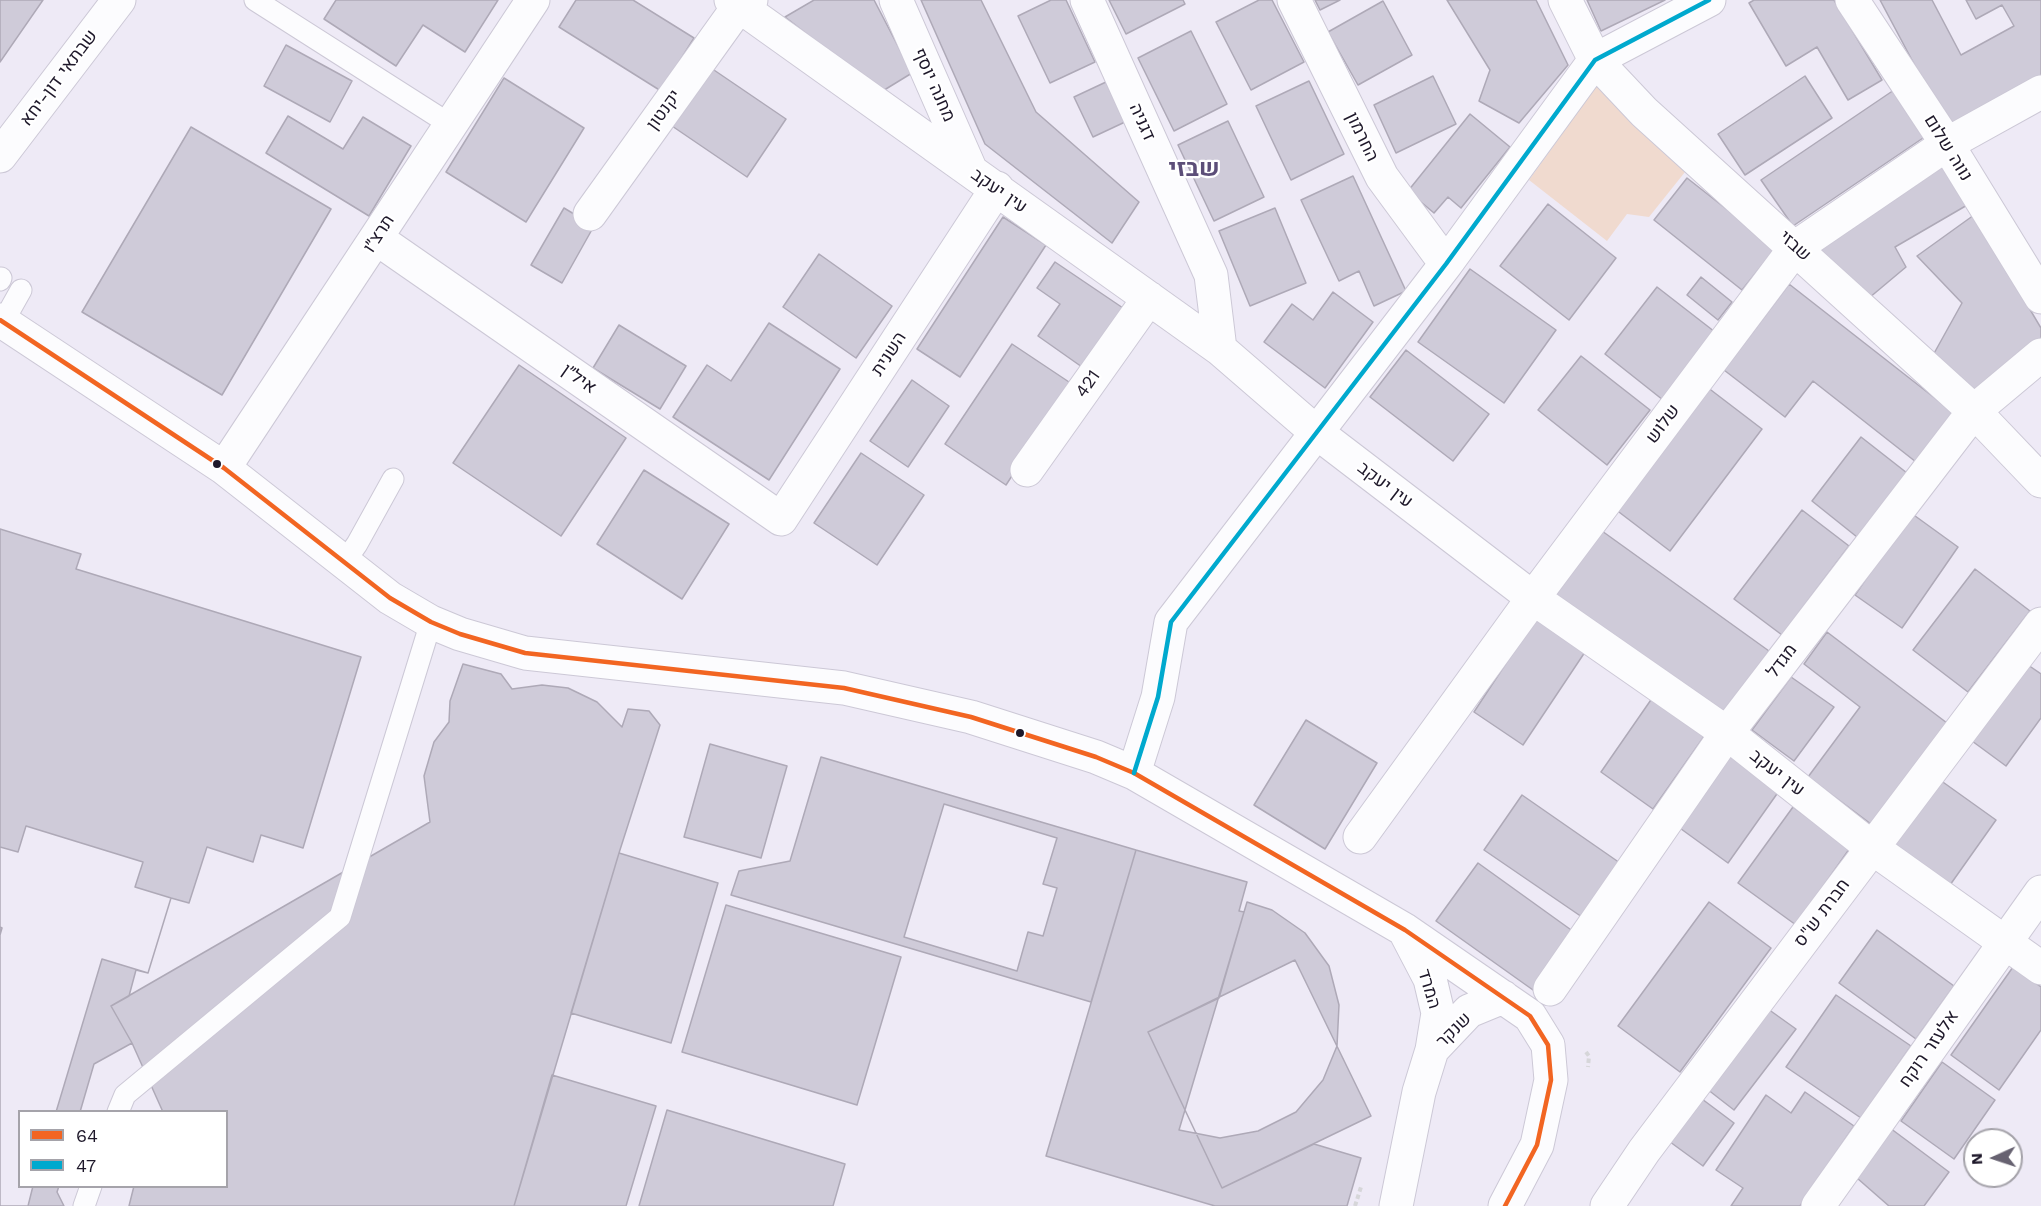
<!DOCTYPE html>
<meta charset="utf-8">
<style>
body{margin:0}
#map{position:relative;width:2041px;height:1206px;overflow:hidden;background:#eeeaf6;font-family:"Work Sans",sans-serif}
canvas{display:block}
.legend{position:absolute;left:18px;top:1110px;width:210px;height:78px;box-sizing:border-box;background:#fff;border:2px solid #a5a3aa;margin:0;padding:8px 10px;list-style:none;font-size:18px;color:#1e182a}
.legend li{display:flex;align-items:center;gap:12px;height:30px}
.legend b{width:30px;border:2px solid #a5a3aa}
.north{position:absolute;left:1963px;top:1128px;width:60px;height:60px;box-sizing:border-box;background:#fff;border:2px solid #a5a3aa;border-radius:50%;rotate:267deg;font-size:16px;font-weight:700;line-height:24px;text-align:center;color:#1e182a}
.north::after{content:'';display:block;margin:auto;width:21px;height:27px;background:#676271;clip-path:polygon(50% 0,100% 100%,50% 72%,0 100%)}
</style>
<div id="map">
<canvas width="2041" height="1206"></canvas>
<ul class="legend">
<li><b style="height:8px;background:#f26522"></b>64</li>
<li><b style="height:8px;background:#00a9ce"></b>47</li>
</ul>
<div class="north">N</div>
</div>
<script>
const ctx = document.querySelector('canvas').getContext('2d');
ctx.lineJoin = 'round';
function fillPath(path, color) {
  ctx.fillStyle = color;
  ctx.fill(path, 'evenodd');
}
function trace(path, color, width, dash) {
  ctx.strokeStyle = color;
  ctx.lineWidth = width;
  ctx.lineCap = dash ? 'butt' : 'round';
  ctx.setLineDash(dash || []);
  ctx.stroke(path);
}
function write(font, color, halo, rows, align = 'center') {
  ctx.font = font + ' "Work Sans",Heebo,sans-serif';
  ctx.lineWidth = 4.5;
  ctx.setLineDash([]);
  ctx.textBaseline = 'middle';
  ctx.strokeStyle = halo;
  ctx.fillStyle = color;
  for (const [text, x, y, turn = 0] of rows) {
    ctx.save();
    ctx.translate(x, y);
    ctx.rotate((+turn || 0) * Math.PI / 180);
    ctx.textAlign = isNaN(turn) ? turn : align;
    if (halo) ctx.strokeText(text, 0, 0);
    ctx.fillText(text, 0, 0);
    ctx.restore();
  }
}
const green = new Path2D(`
 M1597,85L1685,172L1649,217L1627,214L1607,241L1529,180Z`);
const building = new Path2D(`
 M0,0H43L0,62Z
 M336,0H498L465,52L423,25L396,66L324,19Z
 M576,0H633L694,38L661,91L559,27Z
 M814,0H874L912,73L881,92L785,17Z
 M921,0H981L1036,112L1139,202L1112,243L985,144Z
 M1051,0H1066L1095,62L1050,83L1018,16Z
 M1109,0H1183L1185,4L1126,34Z
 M1259,0H1272L1304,62L1251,90L1216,22Z
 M1315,0H1340L1320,10Z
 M1447,0H1536L1568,65L1519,123L1479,101L1490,70Z
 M1587,0H1665L1601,31Z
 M1754,0H1834L1882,80L1848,100L1817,47L1786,66L1749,3Z
 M1880,0H1932L1961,55L2014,26L2002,5L1976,19L1966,0H2041V77L1948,128Z
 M1383,1L1412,55L1358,85L1328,32Z
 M1191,31L1227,104L1174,131L1138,58Z
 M286,45L352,81L330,122L264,86Z
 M711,68L786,119L747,177L672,126Z
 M1433,76L1456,124L1396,153L1374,105Z
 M1805,76L1832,118L1745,175L1718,134Z
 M504,78L584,128L526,222L446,172Z
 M1309,81L1344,154L1291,180L1256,106Z
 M1106,82L1125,122L1093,137L1074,97Z
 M1894,90L1926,136L1793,226L1761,180Z
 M1470,114L1510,147L1461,208L1448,197L1434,213L1408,191Z
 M288,116L343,149L363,117L411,146L369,216L266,153Z
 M1228,121L1264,197L1214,221L1178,145Z
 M191,127L331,209L222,395L82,312Z
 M1942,154L1969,204L1895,247L1906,267L1869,298L1811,246Z
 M1353,176L1406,291L1374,306L1359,271L1339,281L1301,200Z
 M1687,178L1776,248L1742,290L1654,220Z
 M1548,204L1616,258L1569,320L1500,266Z
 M564,208L594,226L562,283L531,265Z
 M1275,208L1306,283L1250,306L1219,231Z
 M1974,215L2041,328V347L1973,394L1932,357L1962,303L1917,256Z
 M1003,217L1046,245L960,377L917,349Z
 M819,254L892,306L856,358L783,307Z
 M1055,262L1123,308L1082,367L1038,336L1060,304L1037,288Z
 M1470,269L1556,330L1504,403L1418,342Z
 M1701,277L1732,302L1718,320L1687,295Z
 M1789,284L1954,413L1916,462L1813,381L1785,417L1724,370Z
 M1657,287L1715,332L1663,400L1605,354Z
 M1333,292L1373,322L1325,388L1264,342L1292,304L1313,320Z
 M769,323L840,369L769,480L673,417L707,365L731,381Z
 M619,325L686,366L660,409L593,368Z
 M1012,344L1072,384L1006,485L945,444Z
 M1406,350L1489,414L1453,461L1370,397Z
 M1581,356L1650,410L1607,465L1538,410Z
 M519,365L626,438L561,536L453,463Z
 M912,380L949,406L908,467L870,441Z
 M1707,387L1762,429L1670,551L1615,509Z
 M1861,437L1907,473L1857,537L1812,501Z
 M861,453L924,495L877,565L814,523Z
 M644,470L729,524L682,599L597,544Z
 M1802,510L1849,546L1782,635L1734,599Z
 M1911,513L1958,547L1902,628L1855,595Z
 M0,529L81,554L76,569L361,657L303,848L261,835L253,862L207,847L189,903L171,898L148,973L136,970L129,996L111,1006L132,1043L94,1064L80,1112H20V1186H59L57,1192L64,1206H0Z
 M1602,531L1769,651L1722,716L1555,596Z
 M1975,569L2030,611L1968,692L1913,650Z
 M1537,616L1587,649L1523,745L1474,712Z
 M1827,632L1947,723L1871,824L1808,777L1860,707L1804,664Z
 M463,664L501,674L512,689L542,685L568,688L597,702L622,727L628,709L649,711L660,725L619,853L514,1206H129L134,1186H226V1112H163L132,1043L111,1006L430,822L424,776L434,742L449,722L450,701Z
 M2028,665L2041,674V718L2006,766L1972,741Z
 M1791,677L1834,707L1794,761L1752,730Z
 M1655,694L1708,731L1653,809L1601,772Z
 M1306,720L1377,763L1325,849L1254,805Z
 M710,744L787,766L761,858L684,837Z
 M1729,754L1779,791L1728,863L1677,826Z
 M821,757L1136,850L1091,1002L731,895L739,871L790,861Z
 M1940,780L1996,820L1950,885L1895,844Z
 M1522,795L1620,863L1582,917L1484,850Z
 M944,804L1057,838L1043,884L1057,888L1043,936L1028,932L1017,971L904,937Z
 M1793,807L1850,848L1796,925L1738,883Z
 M26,826L143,862L135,887L171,898L148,973L102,959L56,1112H20V1186H33L28,1206H0V935L2,928L0,927V847L18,852Z
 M1136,850L1247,882L1239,911L1244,912L1219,998L1148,1032L1222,1188L1314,1144L1361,1158L1347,1206H1215L1046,1156Z
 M619,853L718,883L671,1043L571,1013Z
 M1478,863L1574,932L1533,990L1436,921Z
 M1247,902L1272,910L1305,933L1329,966L1339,1005L1337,1046L1323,1080L1296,1112L1258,1131L1220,1138L1179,1130Z
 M1709,902L1771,948L1680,1072L1618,1026Z
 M726,905L901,957L857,1105L682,1052Z
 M1877,930L1954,986L1916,1039L1839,983Z
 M1295,960L1371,1116L1222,1188L1148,1032Z
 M2013,967L2041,987V1030L1999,1090L1951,1055Z
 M1836,995L1911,1046L1861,1118L1786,1067Z
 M1768,1009L1796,1029L1734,1110L1707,1089Z
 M1942,1062L1995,1100L1954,1159L1901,1121Z
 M552,1075L656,1106L626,1206H514Z
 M1805,1092L1854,1126L1800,1206H1731L1743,1188L1716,1170L1766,1095L1791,1113Z
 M1698,1096L1734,1123L1703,1166L1666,1139Z
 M667,1110L845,1164L833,1206H639Z
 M1890,1128L1949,1172L1924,1206H1889L1857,1178Z`);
const path = new Path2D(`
 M1586,1052L1589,1056L1588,1067
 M1355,1206L1361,1187`);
const service = new Path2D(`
 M255,0L451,125
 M0,280L1,278
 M3,322L21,290
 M345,561L357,544L393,479
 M118,1112L125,1095L340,917L431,622
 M84,1206L91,1186`);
const minor = new Path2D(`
 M731,0L1220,349L1316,432L1533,598L1727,733L1871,847L2041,968
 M896,0L971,171
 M1087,0L1211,275L1220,349
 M1294,0L1382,177L1446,264
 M1565,0L1595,60L1644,112L1974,411L2041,481
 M1852,0L1947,144L2041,297
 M0,156L119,0
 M590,214L739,6L751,0
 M376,238L781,519L997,188
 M0,320L224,468L390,598L431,622L460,634L525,653L844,688L971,717L1096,757L1134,773L1405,930L1530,1016L1548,1045L1551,1080L1537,1145L1505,1206
 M224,468L533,0
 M1027,470L1149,298
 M1134,773L1158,697L1171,622L1446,264L1595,60L1709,0
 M1360,837L1533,598L1796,247L1947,144L2041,92
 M1407,935L1430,979L1438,1013L1432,1050
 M1550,989L1727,733L1974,411L2041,355
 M1396,1206L1419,1092L1432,1050L1469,1011L1503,997
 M1607,1206L1644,1151L2041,624
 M1818,1206L2041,892`);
const bus1 = new Path2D(`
 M0,320L224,468L390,598L431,622L460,634L525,653L844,688L971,717L1096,757L1134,773L1405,930L1530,1016L1548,1045L1551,1080L1537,1145L1505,1206`);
const bus2 = new Path2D(`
 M1134,773L1158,697L1171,622L1446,264L1595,60L1709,0`);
const markers = [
 [217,464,5,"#1e182a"],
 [1020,733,5,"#1e182a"]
];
const streetNames = [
 ["שבתאי דון-יחא",59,78,-53],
 ["מחנה יוסף",934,85,66],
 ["יקנטון",664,110,-54],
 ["דגניה",1142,122,66],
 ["החרמון",1362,137,64],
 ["נווה שלום",1948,148,58],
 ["עין יעקב",999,191,35],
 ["תרצ״ו",379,234,-57],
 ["שבזי",1795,246,42],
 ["השנית",889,354,-57],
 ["איל״ן",579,379,35],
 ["421",1088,384,-55],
 ["שלוש",1663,424,-53],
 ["עין יעקב",1385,485,37],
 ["מגדל",1782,661,-53],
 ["עין יעקב",1777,773,38],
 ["חברת ש\"ס",1822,913,-53],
 ["המרד",1429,989,73],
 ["שנקר",1454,1030,-45],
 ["אלעזר רוקח",1929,1049,-55]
];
const districtNames = [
 ["שבזי",1194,169]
];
fillPath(green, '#f0dacf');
fillPath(building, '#cfcbd9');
trace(building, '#aea9b7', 1.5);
trace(service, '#ccc8d6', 23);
trace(minor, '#ccc8d6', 35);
trace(path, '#d6d6d9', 4, [4.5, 3]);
trace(service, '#fcfcfe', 21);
trace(minor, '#fcfcfe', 33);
trace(bus1, '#f26522', 4.5);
trace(bus2, '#00a9ce', 4.5);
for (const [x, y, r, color] of markers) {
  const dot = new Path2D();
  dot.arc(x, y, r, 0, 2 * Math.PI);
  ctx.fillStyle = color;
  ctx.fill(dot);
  trace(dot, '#fff', 2);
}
write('18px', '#1e182a', '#fff', streetNames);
write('bold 24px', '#5c4e78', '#fff', districtNames);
</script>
